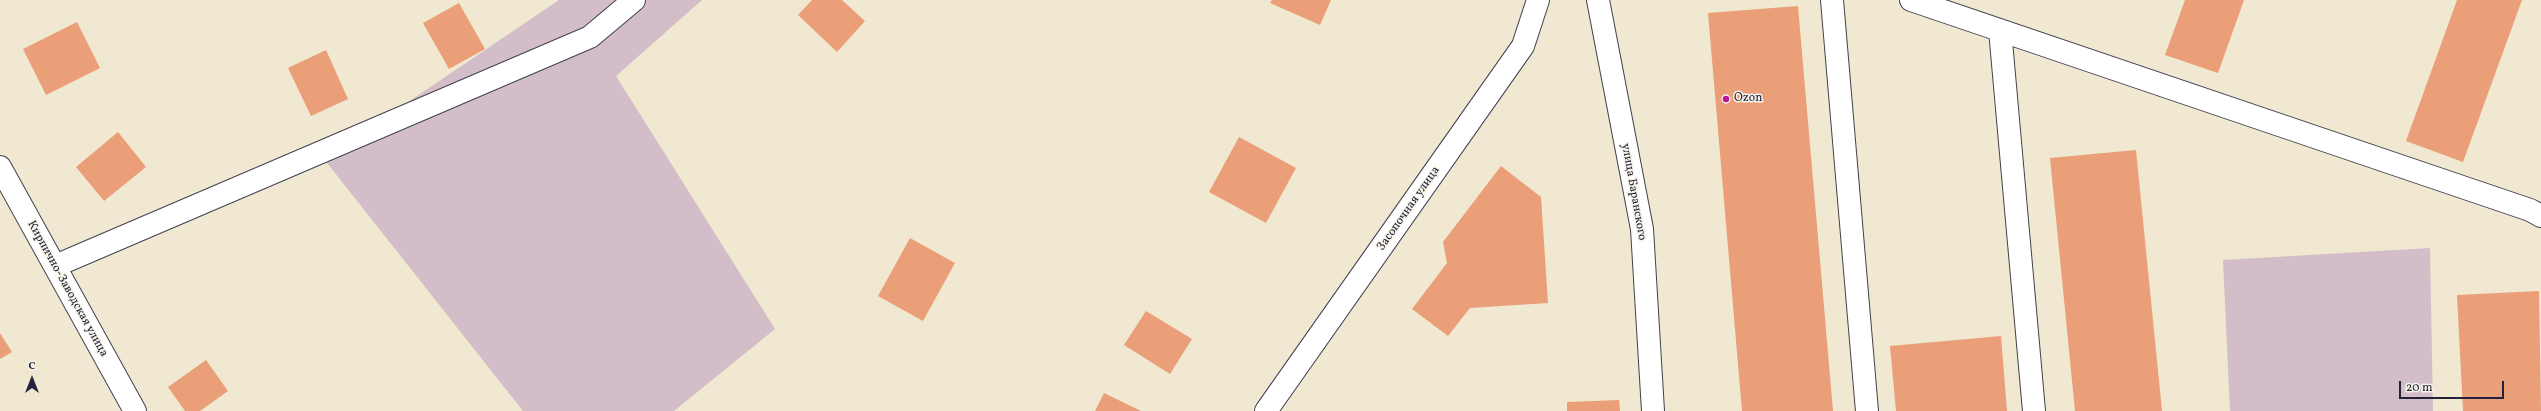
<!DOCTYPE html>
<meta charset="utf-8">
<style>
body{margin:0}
#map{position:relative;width:2541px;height:411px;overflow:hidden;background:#f0e8d0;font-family:Vollkorn,serif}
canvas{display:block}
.north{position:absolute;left:12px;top:359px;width:40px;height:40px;-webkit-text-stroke:3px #f7f3e8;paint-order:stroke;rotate:0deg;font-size:11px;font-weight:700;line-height:16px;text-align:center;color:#22223b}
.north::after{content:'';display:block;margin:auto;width:14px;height:18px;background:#22223b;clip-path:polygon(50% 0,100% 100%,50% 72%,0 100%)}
.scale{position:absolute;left:2399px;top:381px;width:105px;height:18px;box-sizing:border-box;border:2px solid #22223b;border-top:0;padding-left:5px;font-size:12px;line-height:14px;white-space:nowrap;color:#22223b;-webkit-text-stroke:3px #f7f3e8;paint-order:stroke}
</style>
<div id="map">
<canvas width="2541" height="411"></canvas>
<div class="north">С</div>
<div class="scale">20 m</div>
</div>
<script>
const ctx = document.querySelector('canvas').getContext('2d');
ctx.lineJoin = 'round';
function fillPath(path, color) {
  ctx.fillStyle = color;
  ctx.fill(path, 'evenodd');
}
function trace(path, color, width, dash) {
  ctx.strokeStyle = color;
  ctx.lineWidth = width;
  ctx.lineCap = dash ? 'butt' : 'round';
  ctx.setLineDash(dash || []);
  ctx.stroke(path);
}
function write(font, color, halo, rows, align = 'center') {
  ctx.font = font + ' Vollkorn,serif';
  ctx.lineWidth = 3;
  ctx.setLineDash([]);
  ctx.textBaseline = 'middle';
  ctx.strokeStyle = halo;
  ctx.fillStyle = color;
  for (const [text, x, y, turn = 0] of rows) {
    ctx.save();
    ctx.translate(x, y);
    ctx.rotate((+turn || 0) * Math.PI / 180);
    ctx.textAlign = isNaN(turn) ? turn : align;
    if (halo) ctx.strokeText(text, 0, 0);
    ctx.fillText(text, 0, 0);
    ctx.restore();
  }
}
const industrial = new Path2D(`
 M559,0H702L616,76L775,329L674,411H523L324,159Z
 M2430,248L2433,411H2230L2223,260Z`);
const building = new Path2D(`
 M812,0H842L865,21L837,52L798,15Z
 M1272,0H1331L1320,25L1270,3Z
 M2185,0H2244L2218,73L2165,55Z
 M2457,0H2522L2463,162L2406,141Z
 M459,3L485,49L449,69L423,23Z
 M1798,6L1833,411H1742L1708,13Z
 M77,22L100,68L46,95L23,49Z
 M326,50L348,99L311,116L288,68Z
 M118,132L146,167L104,201L76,167Z
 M1239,137L1296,168L1266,223L1209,192Z
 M2136,150L2162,411H2075L2050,158Z
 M1501,166L1541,197L1548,303L1470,308L1448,336L1412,309L1447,263L1443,242Z
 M910,238L955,263L923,321L878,296Z
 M2539,291L2541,411H2463L2457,295Z
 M1146,311L1192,339L1170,374L1124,345Z
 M0,333L12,352L0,359Z
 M2001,336L2007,411H1896L1890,346Z
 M206,360L228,391L200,411H185L168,387Z
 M1104,393L1141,411H1095Z
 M1619,400L1620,411H1567V402Z`);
const minor = new Path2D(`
 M1598,0L1642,229L1653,411
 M1832,0L1867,411
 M1911,0L2530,210L2541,216
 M2000,30L2034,411
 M0,167L135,411
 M55,266L590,37L634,0
 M1266,411L1523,46L1538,0`);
const markers = [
 [1726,99,4,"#b5179e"]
];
const poiNames = [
 ["Ozon",1734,99]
];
const streetNames = [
 ["улица Баранского",1633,192,80],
 ["Засопочная улица",1409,209,-55],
 ["Кирпично-Заводская улица",67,289,61]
];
fillPath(industrial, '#d2bdc8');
fillPath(building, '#ea9f78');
trace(minor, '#414051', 24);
trace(minor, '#fff', 22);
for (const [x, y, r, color] of markers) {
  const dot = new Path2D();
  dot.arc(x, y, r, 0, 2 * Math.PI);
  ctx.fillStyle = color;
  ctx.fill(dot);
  trace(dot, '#f7f3e8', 1.5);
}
write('12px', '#22223b', '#f7f3e8', poiNames, 'left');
write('12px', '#22223b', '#f7f3e8', streetNames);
</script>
